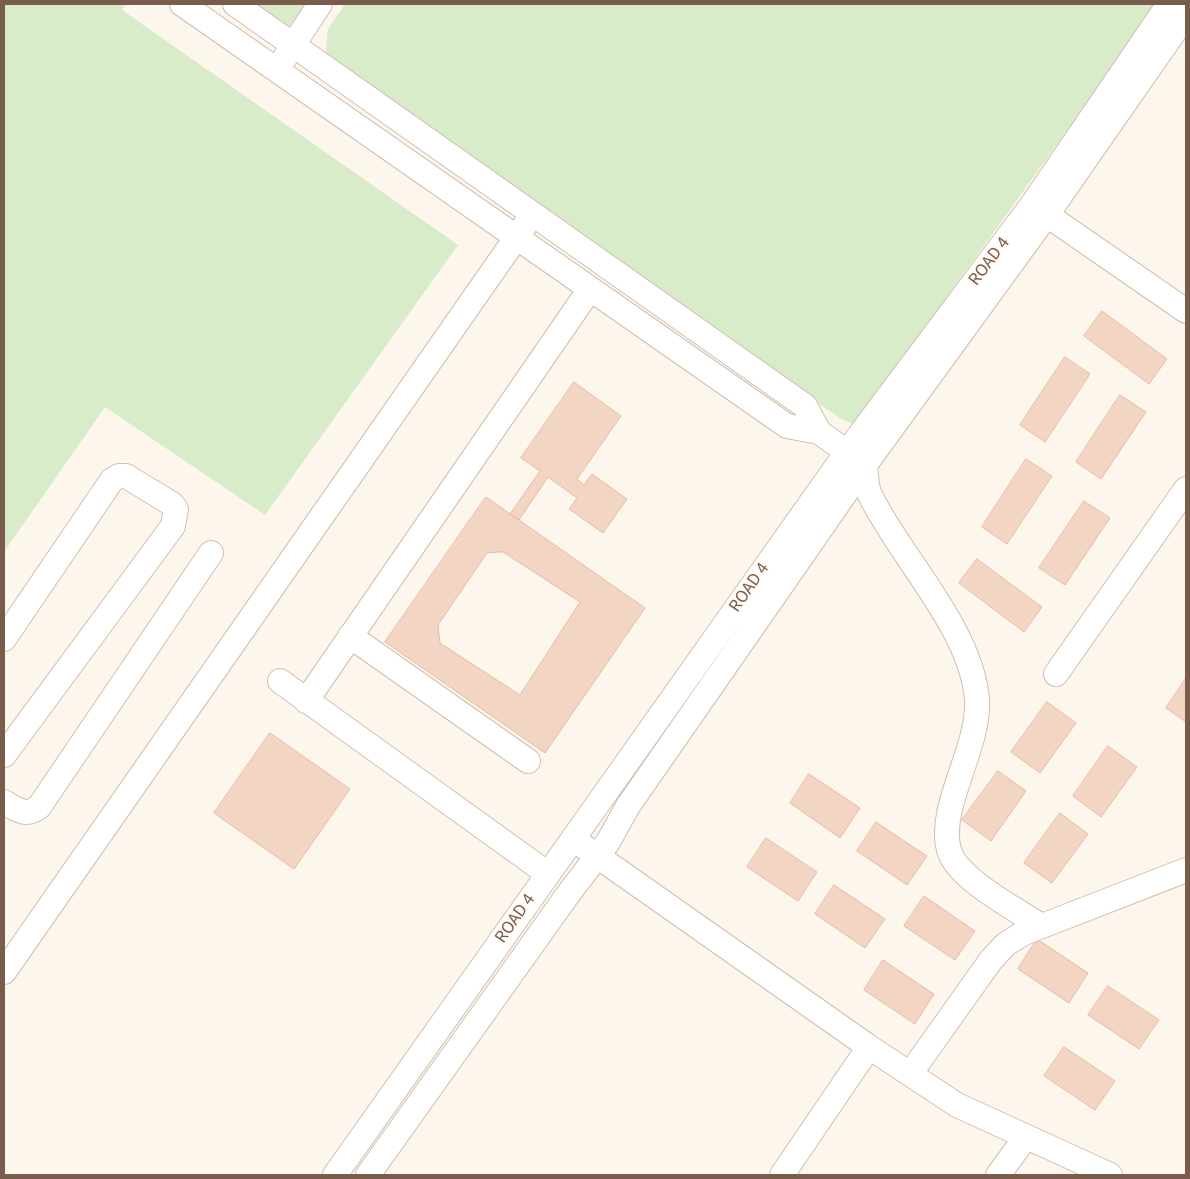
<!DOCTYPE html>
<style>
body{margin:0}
#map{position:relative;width:1190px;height:1179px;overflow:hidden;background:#fdf6ec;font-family:"Source Sans 3",sans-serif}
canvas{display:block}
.frame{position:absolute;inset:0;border:5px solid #7a5c4d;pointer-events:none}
</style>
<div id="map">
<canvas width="1190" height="1179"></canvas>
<div class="frame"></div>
</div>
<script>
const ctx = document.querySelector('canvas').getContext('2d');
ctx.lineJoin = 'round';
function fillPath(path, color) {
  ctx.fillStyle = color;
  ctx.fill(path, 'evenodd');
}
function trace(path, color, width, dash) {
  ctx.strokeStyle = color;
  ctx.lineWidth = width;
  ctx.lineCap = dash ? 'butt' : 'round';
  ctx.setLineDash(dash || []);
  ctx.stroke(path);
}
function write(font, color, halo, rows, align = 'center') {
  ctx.font = font + ' "Source Sans 3",sans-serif';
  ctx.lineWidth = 4;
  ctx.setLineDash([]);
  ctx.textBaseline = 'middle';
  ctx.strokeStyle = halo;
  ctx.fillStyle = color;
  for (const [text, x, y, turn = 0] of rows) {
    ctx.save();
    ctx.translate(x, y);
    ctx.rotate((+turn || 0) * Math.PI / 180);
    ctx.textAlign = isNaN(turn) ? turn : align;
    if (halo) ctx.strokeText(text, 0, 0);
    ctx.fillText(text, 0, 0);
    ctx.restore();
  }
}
const green = new Path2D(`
 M4,4H126L122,10L458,245L265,515L105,407L4,552Z
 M247,4H305L286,31Z
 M345,4H1158L855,425L841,419L325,60L328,29Z`);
const building = new Path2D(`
 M1102,311L1167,359L1149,384L1084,336Z
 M1065,357L1090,374L1045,442L1020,425Z
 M574,382L621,416L577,479L584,485L592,474L627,499L603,533L569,509L577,498L548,477L519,520L510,514L540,471L521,458Z
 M1120,395L1146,412L1101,479L1076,462Z
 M1026,459L1052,476L1007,544L982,527Z
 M486,497L645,608L545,753L385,642ZM503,552L580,602L520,695L440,643L438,625L487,553Z
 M1084,501L1110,518L1065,585L1039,568Z
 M977,559L1042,607L1024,632L959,583Z
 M1186,678V722L1166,708Z
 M1047,702L1076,723L1040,773L1011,752Z
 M270,733L350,789L294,869L214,813Z
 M1108,746L1137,767L1101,817L1073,796Z
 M998,771L1026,791L991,841L962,820Z
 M809,774L860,808L840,838L790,803Z
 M1060,813L1088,834L1052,883L1024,863Z
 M876,822L927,856L907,885L857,851Z
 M766,838L817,872L798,901L747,867Z
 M834,885L885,919L865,948L815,914Z
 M924,896L975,931L955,960L904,926Z
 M1037,939L1088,973L1069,1003L1018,969Z
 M883,960L934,994L915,1024L864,990Z
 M1108,986L1159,1020L1139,1049L1088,1015Z
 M1064,1047L1115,1081L1095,1110L1044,1076Z`);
const minor = new Path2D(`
 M182,4L787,426L819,432L865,465C866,474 866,487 870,495C900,557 971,628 977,699C980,748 937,807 949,850C957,879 1016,909 1041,926
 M235,4L805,406L819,432
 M284,59L320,4
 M1034,206L1186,311
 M350,636L528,761
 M4,639L112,480L119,476H126L172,504L176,509L173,526L4,755
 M1056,674L1186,489
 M280,681L548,874
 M306,701L590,289
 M4,802C17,810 26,817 39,807L211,553
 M583,846L869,1047L957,1105L1110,1175
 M4,972L532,215
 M910,1074L991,960L1006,944L1024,933L1186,870
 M335,1175L847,452L1032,205L1169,4
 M368,1175L569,893L608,842L628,806L865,465L1046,216L1186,15
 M782,1175L869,1047
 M998,1175L1026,1137`);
const streetNames = [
 ["ROAD 4",990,262,-53],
 ["ROAD 4",750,588,-55],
 ["ROAD 4",516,919,-55]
];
fillPath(green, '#d8ecc9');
fillPath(building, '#f3d5c3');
trace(building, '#e6bba3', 1);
trace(minor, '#d1beb0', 26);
trace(minor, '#fff', 24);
write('18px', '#7a5c4d', '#fffaf3', streetNames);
</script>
